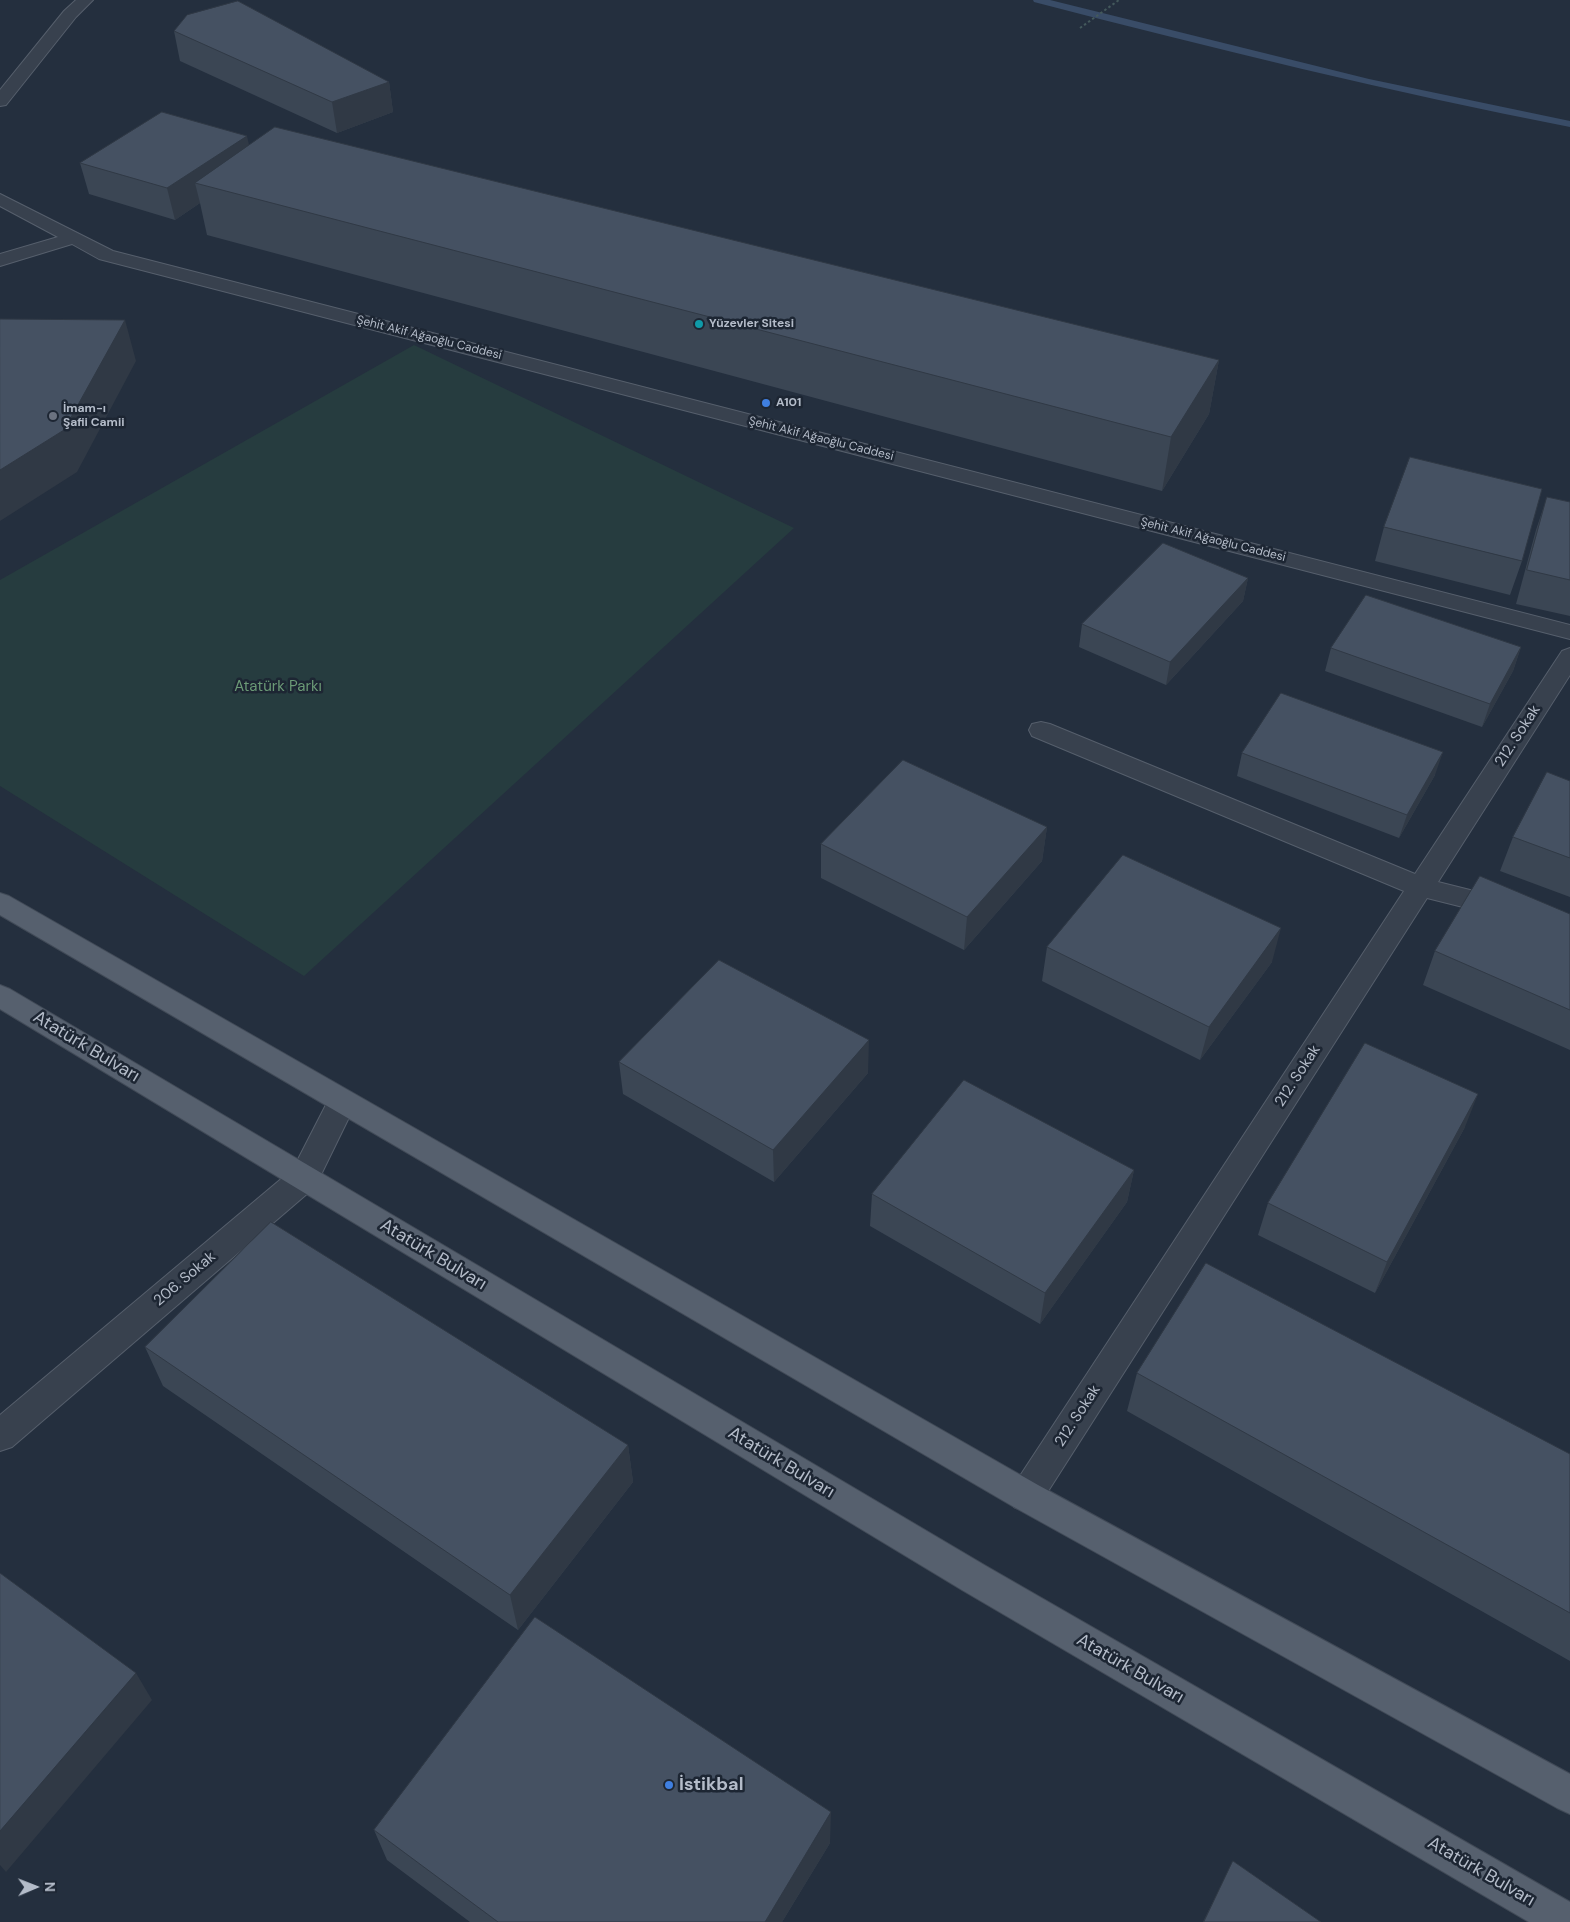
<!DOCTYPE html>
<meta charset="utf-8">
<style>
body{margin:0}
#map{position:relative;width:1570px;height:1922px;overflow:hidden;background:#242f3e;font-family:"DM Sans",sans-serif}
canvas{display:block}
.north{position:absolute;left:10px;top:1862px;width:50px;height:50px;-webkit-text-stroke:4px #1d2633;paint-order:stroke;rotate:89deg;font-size:14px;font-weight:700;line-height:20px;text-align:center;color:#b4bcc9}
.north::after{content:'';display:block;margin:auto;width:18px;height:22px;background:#b4bcc9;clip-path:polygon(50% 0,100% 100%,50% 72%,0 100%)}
</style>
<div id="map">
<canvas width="1570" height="1922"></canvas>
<div class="north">N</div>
</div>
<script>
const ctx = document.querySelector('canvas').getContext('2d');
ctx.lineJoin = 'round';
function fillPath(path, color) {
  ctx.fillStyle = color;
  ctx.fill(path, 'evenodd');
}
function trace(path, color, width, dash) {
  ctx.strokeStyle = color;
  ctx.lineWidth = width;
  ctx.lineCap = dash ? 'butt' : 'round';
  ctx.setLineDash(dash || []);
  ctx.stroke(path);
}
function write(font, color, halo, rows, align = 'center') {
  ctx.font = font + ' "DM Sans",sans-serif';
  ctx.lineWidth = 5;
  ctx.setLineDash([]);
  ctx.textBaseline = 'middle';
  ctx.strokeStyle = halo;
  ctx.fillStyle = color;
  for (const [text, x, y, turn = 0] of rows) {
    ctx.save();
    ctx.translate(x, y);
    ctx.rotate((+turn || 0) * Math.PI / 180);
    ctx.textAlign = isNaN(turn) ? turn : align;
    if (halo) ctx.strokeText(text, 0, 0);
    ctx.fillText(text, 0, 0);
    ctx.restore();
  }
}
const green = new Path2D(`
 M414,345L794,528L304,976L0,786V580Z`);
const stream = new Path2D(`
 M1033,0H1050L1369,79L1570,121V127C1390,92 1212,48 1034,2Z`);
const path = new Path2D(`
 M1080,28L1119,0`);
const minor = new Path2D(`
 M76,0H93L76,17L6,105L0,106V90L64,11Z
 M0,194L113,251L1570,625V639L99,259L72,244L0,266V254L58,237L0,206Z
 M1570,648V675L1438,882L1478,892L1570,927V948L1463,907L1427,898L1038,1507L1026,1512L1014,1507L1009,1496L1014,1485L1404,891L1032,736L1029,730L1032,724L1041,722L1050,724L1415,874L1562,651Z
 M342,1089L352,1093L357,1101L315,1187L12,1447L0,1451V1415L293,1169L332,1093Z`);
const major = new Path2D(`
 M0,893L9,896L1038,1485L1570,1774V1814L1557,1808L1014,1507L0,915Z
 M0,985L10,989L986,1566L1570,1902V1922H1529L962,1590L0,1009Z`);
const wall = new Path2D(`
 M174,31L389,82L393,112L337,133L180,61Z
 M249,145L1219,360L1209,414L1162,491L207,235L200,203L175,220L89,194L80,163Z
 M1547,497L1570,502V616L1516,604L1536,530Z
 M1384,527L1522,561L1510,595L1375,561Z
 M1248,578L1243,601L1166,685L1079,647L1082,624Z
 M1521,647L1513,671L1482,727L1325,671L1331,648Z
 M1242,753L1435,775L1399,838L1237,776Z
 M1570,781V897L1500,871L1513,837Z
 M1047,827L1042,861L964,950L821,878V844Z
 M1570,914V1050L1423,985L1435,951Z
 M1047,947L1272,962L1200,1060L1042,981Z
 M619,1062L868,1073L774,1182L623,1094Z
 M1465,1127L1375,1293L1258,1235L1268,1203Z
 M1134,1170L1127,1202L1040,1324L870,1226L872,1194Z
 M145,1347L628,1445L633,1482L518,1630L163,1386Z
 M1137,1373L1570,1454V1661L1127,1411Z
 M374,1830L830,1843L782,1922H470L387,1860Z
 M1233,1861L1321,1922H1203Z`);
const shadedWall = new Path2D(`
 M389,82L393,112L337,133L332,102Z
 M247,136L254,167L195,183L200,203L175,220L167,188Z
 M125,320L136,361L77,472L0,521V470Z
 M1219,360L1209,414L1162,491L1171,437Z
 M1248,578L1243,601L1166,685L1170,662Z
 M1521,647L1513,671L1482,727L1490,704Z
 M1443,752L1435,775L1399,838L1407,815Z
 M1047,827L1042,861L964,950L967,917Z
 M1281,928L1272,962L1200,1060L1209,1027Z
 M869,1040L868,1073L774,1182L773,1150Z
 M1478,1094L1465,1127L1375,1293L1387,1262Z
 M1134,1170L1127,1202L1040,1324L1045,1293Z
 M628,1445L633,1482L518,1630L510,1595Z
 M136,1673L152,1700L6,1872L0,1865V1831Z
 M831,1812L830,1843L782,1922H765Z`);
const building = new Path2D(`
 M238,1L389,82L332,102L174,31L187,15Z
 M162,112L247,136L167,188L80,163Z
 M275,127L1219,360L1171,437L195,183Z
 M0,319L125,320L64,430L0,470Z
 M1410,457L1542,489L1522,561L1384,527Z
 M1547,497L1570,502V580L1527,570Z
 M1163,543L1248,578L1170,662L1082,624Z
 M1366,595L1521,647L1490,704L1331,648Z
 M1281,693L1443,752L1407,815L1242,753Z
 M903,760L1047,827L967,917L821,844Z
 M1547,772L1570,781V858L1513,837Z
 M1123,855L1281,928L1209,1027L1047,947Z
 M1480,876L1570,914V1010L1435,951Z
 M719,960L869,1040L773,1150L619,1062Z
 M1365,1043L1478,1094L1387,1262L1268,1203Z
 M964,1080L1134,1170L1045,1293L872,1194Z
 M271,1222L628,1445L510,1595L145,1347Z
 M1206,1263L1570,1454V1613L1137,1373Z
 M0,1573L136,1673L0,1831Z
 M535,1617L831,1812L765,1922H498L374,1830Z
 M1233,1861L1321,1922H1204Z`);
const markers = [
 [699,324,5,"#0f9aa8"],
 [766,403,5,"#3f7fe0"],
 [53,416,5,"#6b7280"],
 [669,1785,5,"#3f7fe0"]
];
const farPoinames = [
 ["Yüzevler Sitesi",709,324],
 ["A101",776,403],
 ["İmam-ı",63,409],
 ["Şafii Camii",63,423]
];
const farStreetnames = [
 ["Şehit Akif Ağaoğlu Caddesi",429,338,14],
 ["Şehit Akif Ağaoğlu Caddesi",821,439,14],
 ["Şehit Akif Ağaoğlu Caddesi",1213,540,14]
];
const parkNames = [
 ["Atatürk Parkı",278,687]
];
const streetNames = [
 ["212. Sokak",1518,736,-57],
 ["212. Sokak",1298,1076,-57],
 ["206. Sokak",185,1279,-40],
 ["212. Sokak",1078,1416,-57]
];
const nearStreetnames = [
 ["Atatürk Bulvarı",86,1047,31],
 ["Atatürk Bulvarı",433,1255,31],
 ["Atatürk Bulvarı",781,1463,31],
 ["Atatürk Bulvarı",1130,1669,30],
 ["Atatürk Bulvarı",1481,1872,30]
];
const nearPoinames = [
 ["İstikbal",679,1785]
];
fillPath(green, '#263c3f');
fillPath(stream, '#394c67');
trace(minor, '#565f6c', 2);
trace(major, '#414a57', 2);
trace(path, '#44595c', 2, [2.5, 2.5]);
fillPath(minor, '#38414e');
fillPath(major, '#56606e');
fillPath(wall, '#3b4654');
fillPath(shadedWall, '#303945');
fillPath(building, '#455162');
trace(building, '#303945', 1);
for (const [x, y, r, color] of markers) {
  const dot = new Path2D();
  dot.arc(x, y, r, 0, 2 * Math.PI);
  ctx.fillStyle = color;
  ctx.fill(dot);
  trace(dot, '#1d2633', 2);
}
write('bold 12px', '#b4bcc9', '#1d2633', farPoinames, 'left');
write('12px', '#b4bcc9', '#1d2633', farStreetnames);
write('15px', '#6b9a76', '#1d2633', parkNames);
write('15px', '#b4bcc9', '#1d2633', streetNames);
write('18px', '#b4bcc9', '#1d2633', nearStreetnames);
write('bold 18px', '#b4bcc9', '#1d2633', nearPoinames, 'left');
</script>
